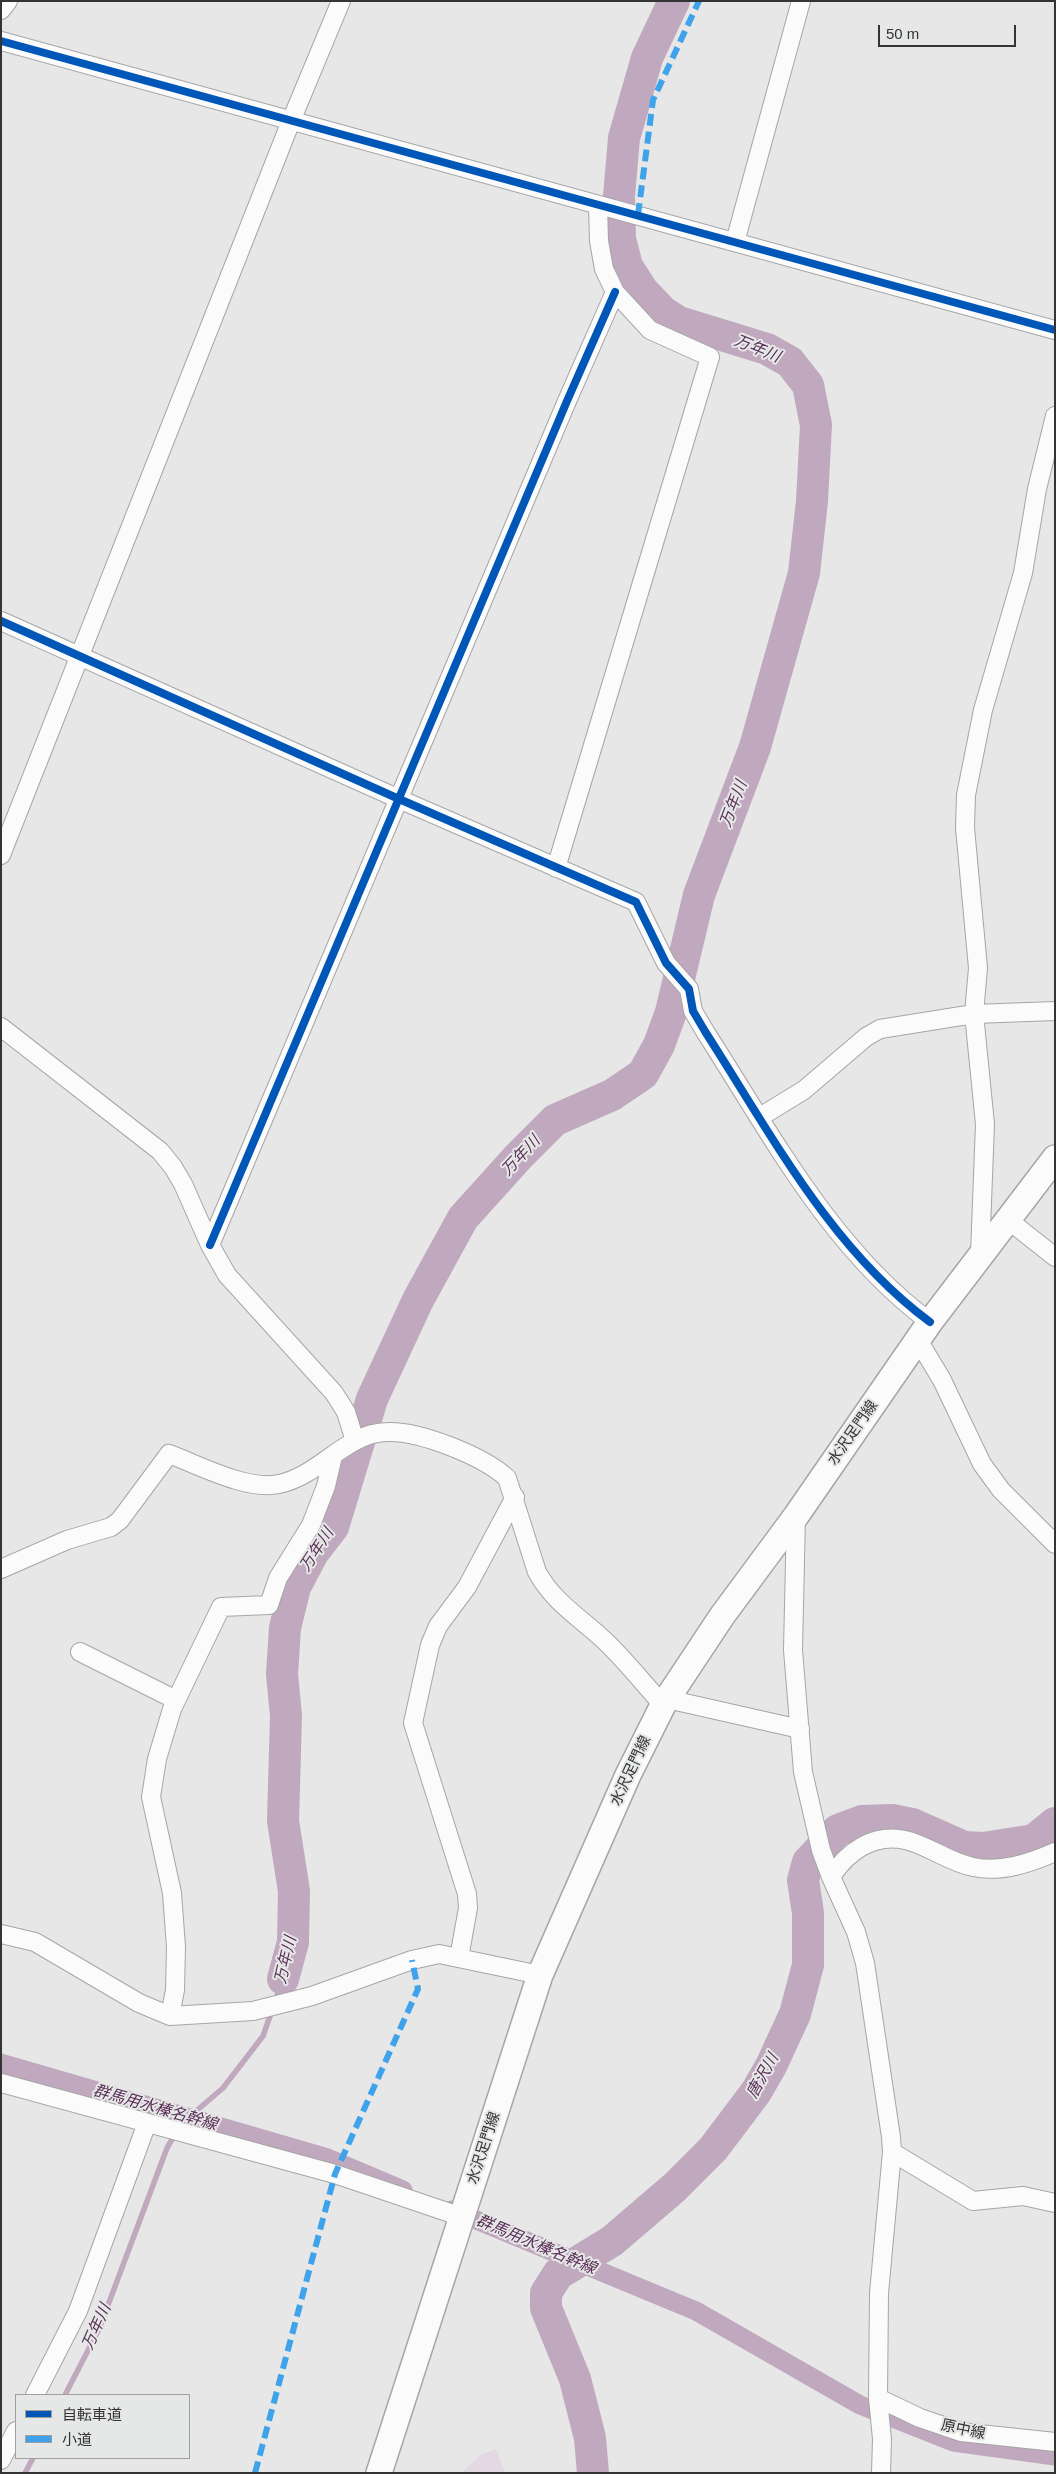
<!DOCTYPE html>
<meta charset="utf-8">
<style>
body{margin:0}
#map{position:relative;width:1056px;height:2474px;overflow:hidden;background:#e6e7e6;font-family:Helvetica,"Noto Sans JP",sans-serif}
canvas{display:block}
.frame{position:absolute;inset:0;border:2px solid #333433;pointer-events:none}
.legend{position:absolute;left:15px;top:2394px;width:175px;height:65px;box-sizing:border-box;background:#e5e8e6;border:1px solid #9ea09e;margin:0;padding:6px 9px;list-style:none;font-size:15px;color:#333433}
.legend li{display:flex;align-items:center;gap:10px;height:25px}
.legend b{width:25px;border:1px solid #9ea09e}
.scale{position:absolute;left:878px;top:25px;width:138px;height:22px;box-sizing:border-box;border:2px solid #333433;border-top:0;padding-left:6px;font-size:15px;line-height:18px;white-space:nowrap;color:#333433;-webkit-text-stroke:4px #e5e8e6;paint-order:stroke}
</style>
<div id="map">
<canvas width="1056" height="2474"></canvas>
<div class="frame"></div>
<ul class="legend">
<li><b style="height:6px;background:#0057b8"></b>自転車道</li>
<li><b style="height:6px;background:#3ea3eb"></b>小道</li>
</ul>
<div class="scale">50 m</div>
</div>
<script>
const ctx = document.querySelector('canvas').getContext('2d');
ctx.lineJoin = 'round';
function fillPath(path, color) {
  ctx.fillStyle = color;
  ctx.fill(path, 'evenodd');
}
function trace(path, color, width, dash) {
  ctx.strokeStyle = color;
  ctx.lineWidth = width;
  ctx.lineCap = dash ? 'butt' : 'round';
  ctx.setLineDash(dash || []);
  ctx.stroke(path);
}
function write(font, color, halo, rows, align = 'center') {
  ctx.font = font + ' Helvetica,"Noto Sans JP",sans-serif';
  ctx.lineWidth = 4;
  ctx.setLineDash([]);
  ctx.textBaseline = 'middle';
  ctx.strokeStyle = halo;
  ctx.fillStyle = color;
  for (const [text, x, y, turn = 0] of rows) {
    ctx.save();
    ctx.translate(x, y);
    ctx.rotate((+turn || 0) * Math.PI / 180);
    ctx.textAlign = isNaN(turn) ? turn : align;
    if (halo) ctx.strokeText(text, 0, 0);
    ctx.fillText(text, 0, 0);
    ctx.restore();
  }
}
const green = new Path2D(`
 M496,2449L505,2473H464V2470L482,2454Z`);
const stream = new Path2D(`
 M65,2395L99,2329L167,2148L181,2124L223,2088L263,2036L283,1979
 M25,2473L33,2458`);
const canal = new Path2D(`
 M1,2063L325,2157L403,2190
 M452,2210L696,2311L860,2405L953,2442L1055,2456`);
const river = new Path2D(`
 M283,1979L293,1942L294,1891L283,1821L286,1716L282,1674L285,1628L295,1587L313,1553L333,1527L372,1399L418,1300L463,1218L518,1157L555,1120L612,1095L643,1074L659,1045L671,1012L699,895L755,747L804,573L812,501L816,425L808,385L790,362L767,349L679,322L663,312L643,291L627,266L620,239L619,196L624,138L647,58L674,1
 M593,2473L590,2438L575,2379L546,2308V2293L558,2274L612,2241L675,2187L713,2149L756,2092L771,2066L795,2014L808,1965V1913L803,1880L808,1862L838,1830L862,1821L892,1820L912,1824L964,1847L983,1848L1034,1840L1055,1823`);
const minor = new Path2D(`
 M1,10L8,1
 M1,41L1055,330
 M735,242L801,1
 M1,621L399,799L636,902L666,963L689,989L693,1011L706,1033C771,1134 831,1249 930,1322
 M1,855L291,121L341,1
 M556,868L710,357L650,330L615,292L604,269L599,241L598,205
 M1,1027L160,1151L173,1167L183,1184L210,1245L227,1275L334,1393L346,1412L355,1441
 M760,1117L804,1090L866,1037L880,1029L974,1014L1055,1011
 M1007,1219L1055,1257
 M210,1245L567,401L615,292
 M980,1254L985,1124L974,1014L978,968L965,828L966,795L983,710L1023,573L1037,489L1055,416
 M918,1340L942,1380L982,1464L1001,1490L1055,1544
 M796,1516L793,1650L803,1772L821,1850L831,1877L856,1932L865,1963L891,2137L892,2152L879,2293L878,2398L882,2439L881,2473
 M1,1569L67,1540L111,1527L120,1520L169,1454C199,1465 247,1491 279,1484C308,1478 329,1455 355,1441C364,1436 377,1432 388,1432C420,1431 483,1456 507,1478L537,1572C554,1603 581,1618 605,1641C626,1661 644,1684 663,1705
 M80,1652L176,1700
 M667,1699L800,1729
 M831,1877C847,1852 873,1833 905,1840C928,1845 948,1862 973,1867C1001,1873 1030,1863 1055,1852
 M1,1934L35,1942L139,2003L170,2016L253,2011L312,1996L412,1960L439,1954L540,1975
 M459,1958L468,1908L467,1894L413,1723L430,1645L438,1626L467,1587L515,1497
 M170,2016L175,1990L176,1947L172,1893L151,1797L157,1759L172,1709L221,1607L269,1605L278,1578L311,1525L326,1486L333,1456
 M1,2083L335,2174L462,2217
 M892,2152L973,2201L1023,2196L1055,2203
 M35,2395L78,2311L147,2123
 M878,2398L920,2418L961,2432L1055,2442
 M1,2460L16,2431`);
const secondary = new Path2D(`
 M379,2473L540,1975L628,1775L663,1705L722,1616L796,1516L930,1322L1055,1158`);
const quiet = new Path2D(`
 M638,215L653,100L699,1
 M255,2473L335,2174L418,1989L412,1960`);
const cycleway = new Path2D(`
 M1,41L1055,330
 M1,621L399,799L636,902L666,963L689,989L693,1011L706,1033C771,1134 831,1249 930,1322
 M210,1245L567,401L615,292`);
const streetNames = [
 ["水沢足門線",853,1433,-55],
 ["水沢足門線",631,1771,-65],
 ["水沢足門線",484,2148,-72],
 ["原中線",963,2430,12]
];
const waterNames = [
 ["万年川",757,349,22],
 ["万年川",734,804,-69],
 ["万年川",521,1156,-47],
 ["万年川",317,1550,-57],
 ["万年川",286,1960,-77],
 ["唐沢川",763,2076,-61],
 ["群馬用水榛名幹線",155,2108,16],
 ["群馬用水榛名幹線",536,2245,23],
 ["万年川",97,2327,-66]
];
fillPath(green, '#e4d8e3');
trace(stream, '#c0a8be', 5.5);
trace(canal, '#c0a8be', 19);
trace(river, '#c0a8be', 32);
trace(minor, '#a5a6a5', 20);
trace(secondary, '#a5a6a5', 28);
trace(minor, '#fbfbfb', 18);
trace(secondary, '#fbfbfb', 25);
trace(quiet, '#3ea3eb', 6, [12, 6]);
trace(cycleway, '#0057b8', 8);
write('15px', '#333433', '#e5e8e6', streetNames);
write('italic 16px', '#5c2f5a', '#e5e8e6', waterNames);
</script>
